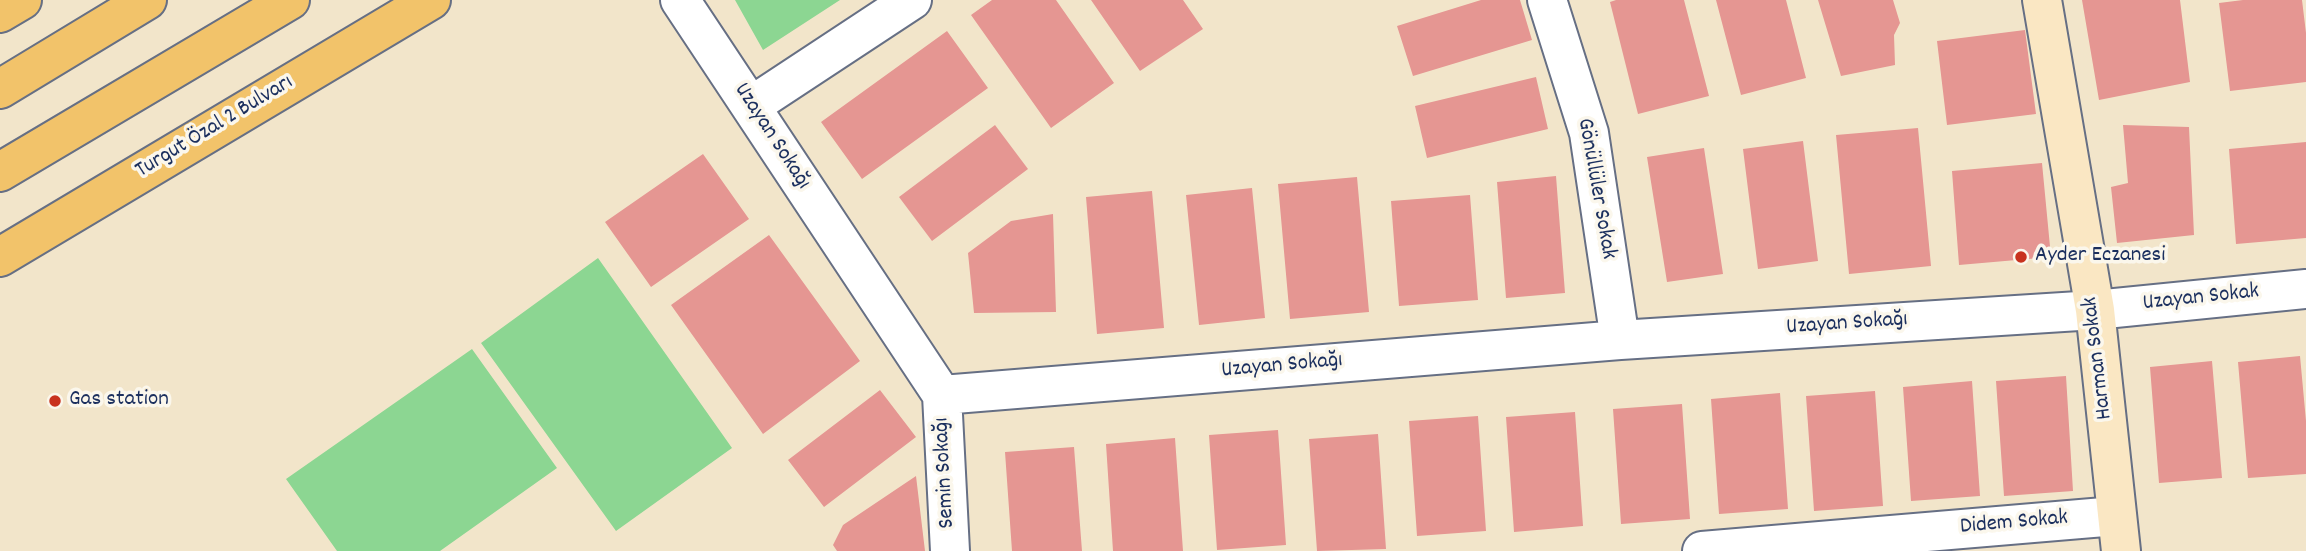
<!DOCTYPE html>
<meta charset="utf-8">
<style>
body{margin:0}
canvas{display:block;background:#f2e5ca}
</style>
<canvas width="2306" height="551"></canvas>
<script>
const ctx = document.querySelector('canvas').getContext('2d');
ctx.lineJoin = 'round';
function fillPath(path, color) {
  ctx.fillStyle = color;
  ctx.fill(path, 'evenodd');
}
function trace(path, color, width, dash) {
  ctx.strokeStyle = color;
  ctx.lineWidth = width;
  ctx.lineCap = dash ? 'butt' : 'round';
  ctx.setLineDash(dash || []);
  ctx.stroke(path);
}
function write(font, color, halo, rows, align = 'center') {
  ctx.font = font + ' Dekko,sans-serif';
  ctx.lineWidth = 7;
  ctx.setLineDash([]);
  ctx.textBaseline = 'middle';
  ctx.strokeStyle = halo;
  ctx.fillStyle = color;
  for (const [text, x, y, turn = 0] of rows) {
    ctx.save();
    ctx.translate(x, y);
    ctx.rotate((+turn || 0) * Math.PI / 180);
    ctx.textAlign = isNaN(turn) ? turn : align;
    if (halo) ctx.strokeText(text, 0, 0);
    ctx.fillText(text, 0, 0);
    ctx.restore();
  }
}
const green = new Path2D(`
 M735,0H840L763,50Z
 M598,258L732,448L616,531L481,343Z
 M472,349L557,468L440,551H337L286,479Z`);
const building = new Path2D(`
 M992,0H1056L1114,83L1051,128L971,15Z
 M1091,0H1183L1203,29L1140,71Z
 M1481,0H1520L1532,40L1413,76L1397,26Z
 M1616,0H1684L1709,96L1638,114L1610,2Z
 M1716,0H1786L1806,78L1741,95Z
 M1818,0H1893L1900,23L1894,35L1895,65L1841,76Z
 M2082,0H2180L2190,82L2099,100Z
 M2243,0H2302L2306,33V82L2230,91L2219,3Z
 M2025,30L2036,114L1947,125L1937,41Z
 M947,31L988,88L862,179L821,122Z
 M1536,77L1548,129L1427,158L1415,106Z
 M995,125L1028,169L932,241L899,197Z
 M2123,125L2189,127L2194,235L2117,243L2111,187L2128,183Z
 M1918,128L1931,266L1849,274L1836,135Z
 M1803,141L1818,261L1758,269L1743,149Z
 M2306,142V238L2236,244L2229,149Z
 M1704,148L1723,274L1667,282L1647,157Z
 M703,154L749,219L651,287L605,222Z
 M2042,163L2051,257L1959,265L1952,171Z
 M1556,176L1565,293L1506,298L1497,182Z
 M1357,177L1369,312L1290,319L1278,184Z
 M1252,188L1265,318L1199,325L1186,195Z
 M1152,191L1164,328L1097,334L1086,197Z
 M1470,195L1478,300L1399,306L1391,201Z
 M1053,214L1056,312L974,313L968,253L1011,221Z
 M769,235L860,361L763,434L671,305Z
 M2300,356L2306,421V474L2248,478L2238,362Z
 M2212,361L2222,478L2159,483L2150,367Z
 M2066,376L2073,491L2004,496L1996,381Z
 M1972,381L1980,496L1911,501L1903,387Z
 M880,390L916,437L824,507L788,460Z
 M1875,391L1883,506L1814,511L1806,396Z
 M1780,393L1788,509L1719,514L1711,399Z
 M1682,404L1690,519L1621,524L1613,409Z
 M1575,412L1583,526L1514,532L1506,417Z
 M1478,416L1486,531L1417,536L1409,421Z
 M1278,430L1286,545L1217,550L1209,435Z
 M1378,434L1386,549L1317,551L1309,439Z
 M1175,438L1183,551H1113L1106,444Z
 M1074,447L1082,551H1012L1005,452Z
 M916,476L925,551H837L833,545L843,525Z`);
const street = new Path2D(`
 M680,0L942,395
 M1547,0L1589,133L1620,340
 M751,106L912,0
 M942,395L1620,340L2095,310L2306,289
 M942,395L950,551
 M1702,551L2116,516`);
const secondary = new Path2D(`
 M2042,0L2095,310L2121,551`);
const highway = new Path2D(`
 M0,13L22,0
 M0,89L147,0
 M0,172L290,0
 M0,257L431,0`);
const markers = [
 [2021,257,7,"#c8321e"],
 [55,401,7,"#c8321e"]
];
const streetNames = [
 ["Turgut Özal 2 Bulvarı",215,128,-31],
 ["Uzayan Sokağı",771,137,57],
 ["Gönüllüler Sokak",1595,189,80],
 ["Uzayan Sokak",2201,299,-6],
 ["Uzayan Sokağı",1847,325,-4],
 ["Harman Sokak",2099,358,-97],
 ["Uzayan Sokağı",1282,367,-5],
 ["Semin Sokağı",946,473,-93],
 ["Didem Sokak",2014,524,-5]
];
const poiNames = [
 ["Ayder Eczanesi",2035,257],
 ["Gas station",69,401]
];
fillPath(green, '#8cd692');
fillPath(building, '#e59692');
trace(street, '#666f84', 42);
trace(secondary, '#666f84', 42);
trace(highway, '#666f84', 42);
trace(street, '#fff', 38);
trace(secondary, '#fae7c3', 38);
trace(highway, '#f2c36a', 38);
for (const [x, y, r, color] of markers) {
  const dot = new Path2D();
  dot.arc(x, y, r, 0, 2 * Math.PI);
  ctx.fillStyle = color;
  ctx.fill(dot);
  trace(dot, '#fbf7ec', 2.5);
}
write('23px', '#1b2f5e', '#fbf7ec', streetNames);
write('23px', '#1b2f5e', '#fbf7ec', poiNames, 'left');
</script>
